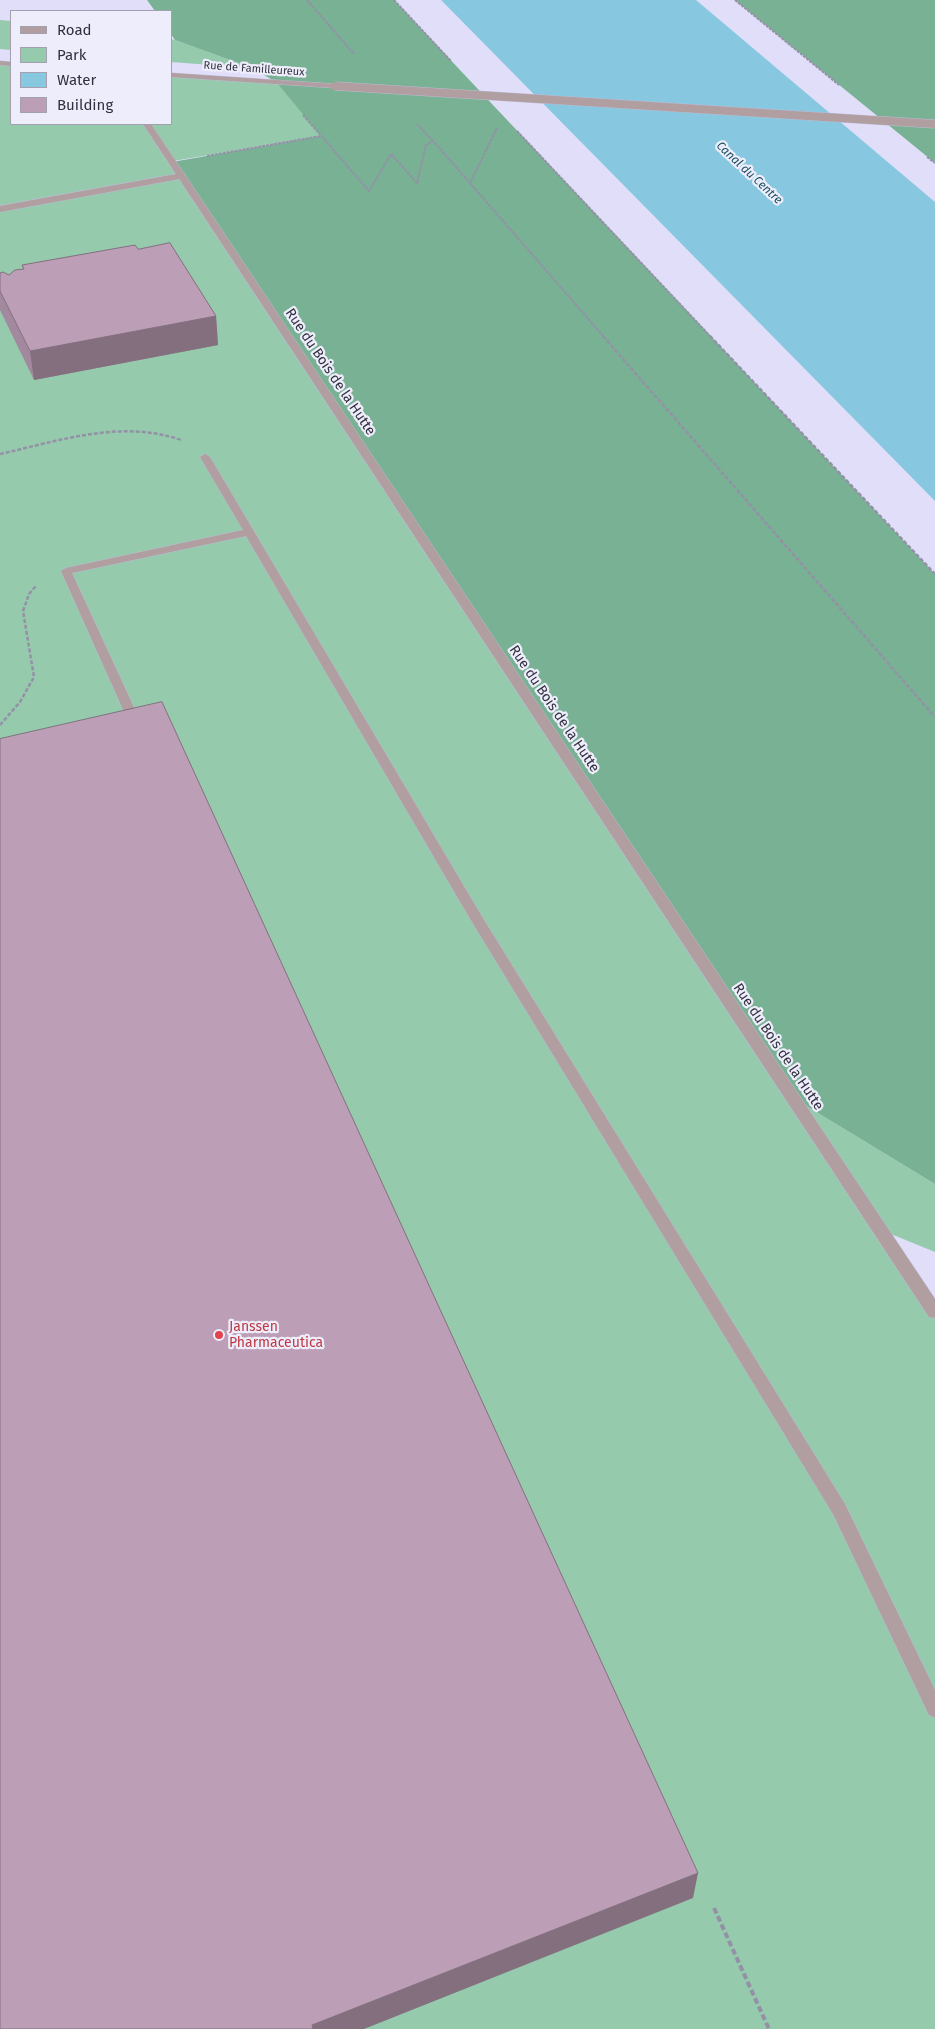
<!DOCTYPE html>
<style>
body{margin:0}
#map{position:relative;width:935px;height:2029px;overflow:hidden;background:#e1defa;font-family:"Fira Sans",sans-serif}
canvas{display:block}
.legend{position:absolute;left:10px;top:10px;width:162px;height:115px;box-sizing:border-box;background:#eeedfb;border:1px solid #a3a1af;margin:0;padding:6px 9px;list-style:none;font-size:15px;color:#32303d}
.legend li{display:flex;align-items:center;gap:10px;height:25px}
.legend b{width:25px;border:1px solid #a3a1af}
</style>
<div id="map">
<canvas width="935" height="2029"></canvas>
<ul class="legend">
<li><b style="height:6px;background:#b09ea0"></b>Road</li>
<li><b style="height:14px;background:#95caad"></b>Park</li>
<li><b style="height:14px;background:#87c8e0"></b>Water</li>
<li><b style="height:14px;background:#bc9fb6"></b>Building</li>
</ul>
</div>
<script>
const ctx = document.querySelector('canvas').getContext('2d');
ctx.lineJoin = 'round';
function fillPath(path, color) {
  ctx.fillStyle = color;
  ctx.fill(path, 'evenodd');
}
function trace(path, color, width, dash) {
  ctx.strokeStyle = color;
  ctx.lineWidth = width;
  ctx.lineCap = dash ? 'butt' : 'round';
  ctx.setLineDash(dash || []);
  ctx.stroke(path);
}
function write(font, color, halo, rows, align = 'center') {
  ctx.font = font + ' "Fira Sans",sans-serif';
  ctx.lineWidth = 4.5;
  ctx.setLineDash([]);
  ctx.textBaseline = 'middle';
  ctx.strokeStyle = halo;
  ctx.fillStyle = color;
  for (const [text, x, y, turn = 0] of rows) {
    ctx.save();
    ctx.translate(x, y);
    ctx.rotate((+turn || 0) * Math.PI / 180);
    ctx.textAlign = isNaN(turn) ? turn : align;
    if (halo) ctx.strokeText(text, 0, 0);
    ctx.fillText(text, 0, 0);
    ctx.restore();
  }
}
const green = new Path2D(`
 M0,20L11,21V50L0,49Z
 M171,39L175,40L252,68L171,62Z
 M0,63L11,64V124H171V75L276,82L322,136L173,161L795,1099L935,1184V1252L881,1230L935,1312V2029H0Z`);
const forest = new Path2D(`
 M147,0H394L935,574V1184L795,1099L172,162L321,136L276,82L252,68L175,40L171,34V11H155Z
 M735,0H935V163Z`);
const water = new Path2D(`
 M441,0H696L935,202V501Z`);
const pathFar2 = new Path2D(`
 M307,0L354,54
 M394,0L451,61
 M735,0L839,85
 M303,115L369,191L391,154L417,183L426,145L433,141L470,183L497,128
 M417,124L433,141
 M517,131L711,337
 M207,156L321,136
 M927,157L935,163
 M470,183L604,337`);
const pathFar1 = new Path2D(`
 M603,336L935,717
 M710,336L935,574
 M0,454C58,441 122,419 181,440
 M0,725L20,702L34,677L23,611L29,594L36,586`);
const path = new Path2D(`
 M714,1908L769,2029`);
const service = new Path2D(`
 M182,173L185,174V178L0,212V206Z
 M205,454L210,457L481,915L845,1504L935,1690V1718L929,1715L833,1514L469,917L246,536L72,573L142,725L136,729L130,725L61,571L66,568L243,530L200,457Z`);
const minor = new Path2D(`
 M143,124H151L935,1299V1318L929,1317Z`);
const tertiary = new Path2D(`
 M0,61L11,62V66L0,65Z
 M171,73L335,84L339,86L335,88L171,77Z`);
const tertiaryBridge = new Path2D(`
 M335,86L935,124`);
const wall = new Path2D(`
 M138,249L216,316L218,345L34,380L0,310V273L9,275L23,269L22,265Z`);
const shadedWall = new Path2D(`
 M216,316L218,345L34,380L30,351Z
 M698,1873L693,1898L364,2029H312V2025Z`);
const building = new Path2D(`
 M170,243L216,316L30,351L0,291V273L3,272L9,275L15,270L24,269L22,265L135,245L138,249Z
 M162,702L698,1873L312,2025L313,2029H0V739Z`);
const markers = [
 [219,1335,5,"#e0444e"]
];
const farStreetnames = [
 ["Rue de Familleureux",254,69,4]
];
const farWaternames = [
 ["Canal du Centre",749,173,43]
];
const streetNames = [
 ["Rue du Bois de la Hutte",330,372,56],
 ["Rue du Bois de la Hutte",554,709,56],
 ["Rue du Bois de la Hutte",778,1047,56]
];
const healthNames = [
 ["Janssen",229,1327],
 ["Pharmaceutica",229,1343]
];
fillPath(green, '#95caad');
fillPath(forest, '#78b193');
fillPath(water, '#87c8e0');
trace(service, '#bebbd4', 1);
trace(minor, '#bebbd4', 1);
trace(tertiary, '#bebbd4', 1);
trace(pathFar2, '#9491a7', 2, [3, 1]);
trace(pathFar1, '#9491a7', 2.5, [4, 2]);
trace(path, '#9491a7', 4, [6, 3]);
fillPath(service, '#b09ea0');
fillPath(minor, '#b09ea0');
fillPath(tertiary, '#b09ea0');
trace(tertiaryBridge, '#bebbd4', 9, []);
trace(tertiaryBridge, '#b09ea0', 8);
fillPath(wall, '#a2899d');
fillPath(shadedWall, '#846f7f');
fillPath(building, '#bc9fb6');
trace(building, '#846f7f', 1);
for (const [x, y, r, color] of markers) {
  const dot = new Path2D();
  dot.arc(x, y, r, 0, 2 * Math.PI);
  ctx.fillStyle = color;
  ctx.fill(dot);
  trace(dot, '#eeedfb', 2);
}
write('11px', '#32303d', '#eeedfb', farStreetnames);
write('italic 12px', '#194f60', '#eeedfb', farWaternames);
write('14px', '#32303d', '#eeedfb', streetNames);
write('14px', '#be3a42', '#eeedfb', healthNames, 'left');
</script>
